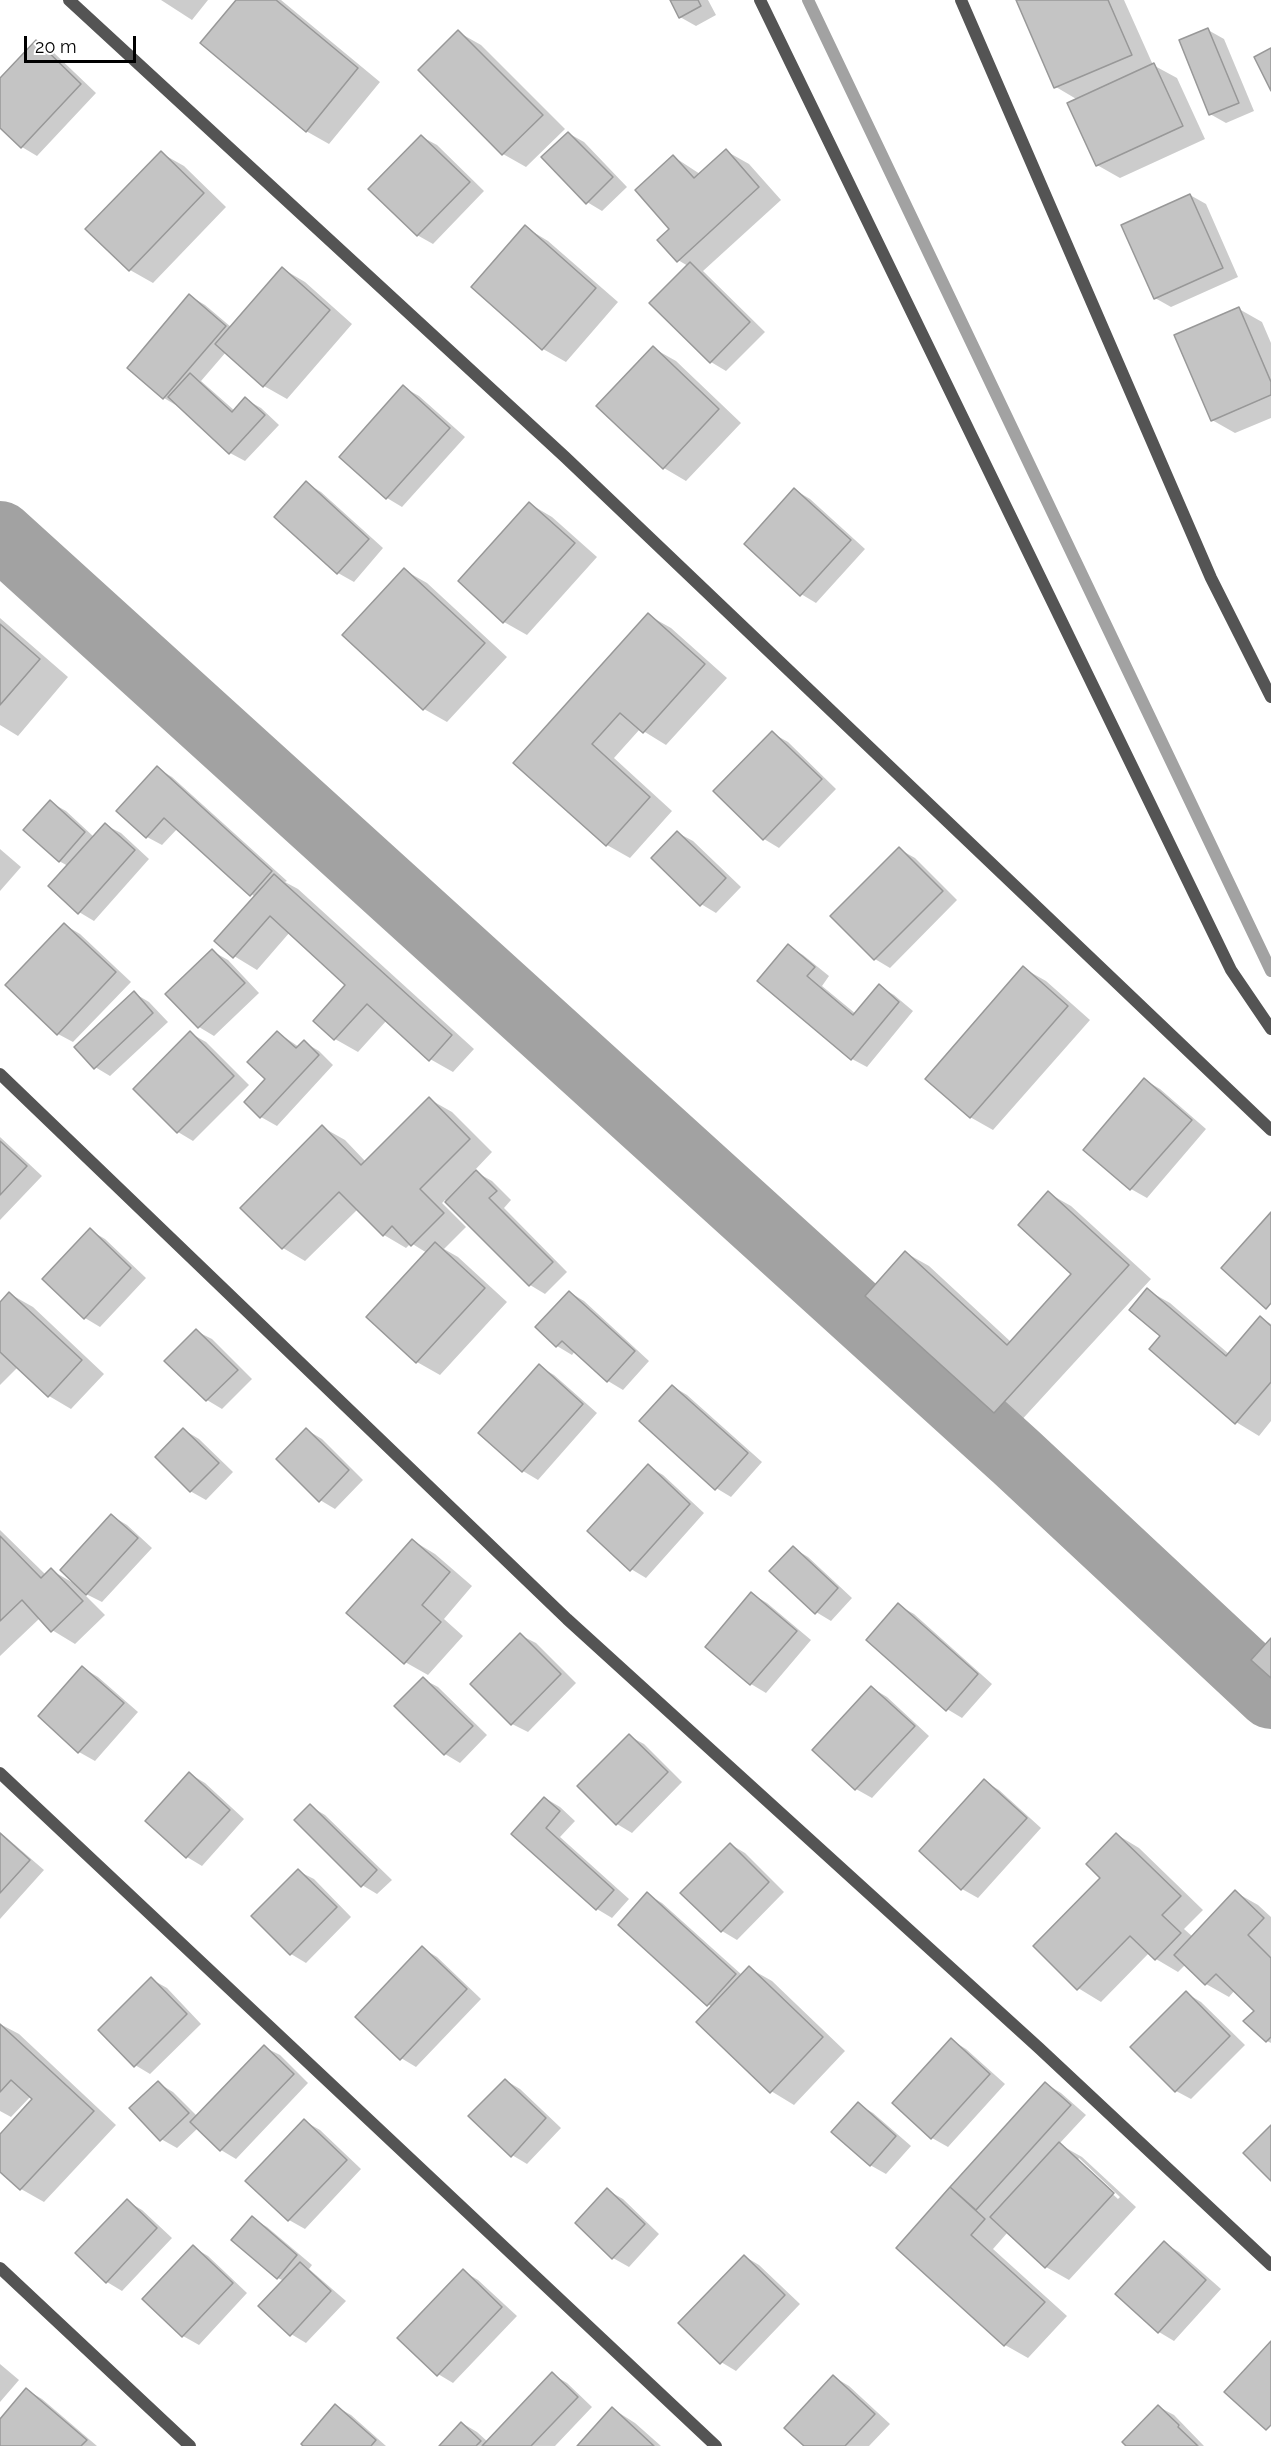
<!DOCTYPE html>
<style>
body{margin:0}
#map{position:relative;width:1271px;height:2446px;overflow:hidden;background:#fff;font-family:Raleway,sans-serif}
canvas{display:block}
.scale{position:absolute;left:24px;top:36px;width:112px;height:27px;box-sizing:border-box;border:3px solid #000;border-top:0;padding-left:8px;font-size:18px;line-height:21px;white-space:nowrap;color:#000;-webkit-text-stroke:4px #fff;paint-order:stroke}
</style>
<div id="map">
<canvas width="1271" height="2446"></canvas>
<div class="scale">20 m</div>
</div>
<script>
const ctx = document.querySelector('canvas').getContext('2d');
ctx.lineJoin = 'round';
function fillPath(path, color) {
  ctx.fillStyle = color;
  ctx.fill(path, 'evenodd');
}
function trace(path, color, width, dash) {
  ctx.strokeStyle = color;
  ctx.lineWidth = width;
  ctx.lineCap = dash ? 'butt' : 'round';
  ctx.setLineDash(dash || []);
  ctx.stroke(path);
}
const shadow = new Path2D(`
 M161,0H208L192,20Z
 M238,0H281L380,82L329,144L306,131Z
 M672,0H708L716,15L696,26L680,17Z
 M1018,0H1124L1153,65L1177,78L1205,139L1120,178L1097,165L1078,100L1056,87Z
 M1208,30L1224,39L1254,111L1226,123L1210,114Z
 M458,32L481,45L565,129L526,167L503,154L420,70Z
 M37,42L52,51L96,93L37,156L22,147L0,126V81Z
 M568,133L584,142L627,187L602,211L587,202Z
 M422,137L437,145L484,191L433,244L417,235Z
 M726,151L749,164L781,200L703,271L765,332L726,371L711,362L688,266L678,260L671,229L674,157L700,174Z
 M161,153L184,166L226,207L153,283L130,270Z
 M1190,195L1206,204L1238,277L1171,307L1155,298Z
 M525,227L548,241L618,302L566,362L543,349Z
 M283,269L305,282L352,324L287,399L264,386L226,352L201,381L235,411L245,399L261,408L279,425L245,461L230,453L179,407L164,398L190,296L205,305L231,327Z
 M1239,309L1262,322L1271,343V418L1235,433L1212,420Z
 M653,348L676,361L741,423L686,481L664,468Z
 M403,387L419,396L465,437L402,507L387,498Z
 M306,483L321,492L383,548L354,582L338,573L276,517Z
 M795,490L810,499L865,549L816,603L801,594Z
 M530,504L552,517L597,557L527,635L504,622L460,581Z
 M404,570L427,583L507,657L447,722L424,709Z
 M648,615L671,628L727,678L666,745L640,729L614,758L672,811L630,858L607,845L516,763Z
 M0,618L68,677L18,736L0,725Z
 M772,733L788,742L836,789L779,848L764,839Z
 M157,768L172,777L287,881L285,882L298,889L474,1049L453,1072L430,1059L387,1020L358,1052L335,1039L347,985L290,932L257,970L234,956L255,897L178,828L162,845L147,837Z
 M50,802L66,811L94,837L105,825L121,833L149,859L94,921L79,912L68,866L59,861Z
 M678,833L693,841L741,887L716,913L701,904Z
 M0,849L21,867L0,891Z
 M899,849L915,858L957,900L890,968L875,959Z
 M65,925L80,934L131,982L73,1042L58,1034Z
 M788,946L803,955L829,976L822,986L856,1014L879,986L894,995L913,1011L867,1067L852,1059Z
 M212,951L228,960L259,993L214,1036L199,1027L168,994Z
 M1023,968L1046,981L1090,1020L993,1130L970,1117Z
 M134,993L149,1002L168,1022L110,1076L95,1067Z
 M277,1032L299,1047L304,1042L319,1051L333,1065L277,1126L261,1117L246,1102L267,1079Z
 M190,1033L206,1042L249,1085L193,1141L178,1132Z
 M1145,1080L1160,1089L1206,1129L1147,1198L1131,1189L1085,1149Z
 M429,1099L452,1112L492,1152L474,1171L492,1181L511,1200L504,1208L567,1272L545,1294L530,1285L445,1200L442,1203L466,1227L444,1249L458,1257L507,1302L440,1375L417,1362L427,1253L411,1243L406,1248L384,1235L358,1209L305,1261L283,1248L322,1127L345,1140L366,1162Z
 M0,1137L42,1176L0,1220Z
 M1048,1193L1071,1206L1151,1279L1017,1425L995,1412L906,1253L929,1266L1011,1342L1073,1274Z
 M90,1230L105,1239L146,1278L100,1327L85,1318Z
 M1147,1290L1170,1303L1229,1354L1261,1318L1271,1324V1421L1259,1436L1236,1422L1162,1336Z
 M569,1292L584,1301L649,1361L623,1390L608,1381L575,1351L572,1355L557,1346Z
 M10,1294L33,1307L104,1374L71,1409L49,1396L18,1367L0,1385V1304Z
 M196,1331L212,1339L252,1379L222,1409L207,1400L167,1361Z
 M539,1366L554,1375L597,1413L538,1480L523,1471L480,1433Z
 M672,1386L687,1395L762,1462L731,1497L716,1488Z
 M184,1430L199,1439L233,1472L206,1500L190,1491Z
 M307,1430L322,1439L363,1480L335,1509L320,1500Z
 M648,1466L663,1475L704,1513L646,1578L631,1569Z
 M112,1516L127,1525L152,1548L102,1602L82,1592L105,1615L75,1644L52,1630L40,1618L0,1656V1530L46,1575L51,1570L75,1584Z
 M412,1540L435,1554L472,1586L444,1619L463,1636L428,1675L405,1662Z
 M793,1548L808,1557L852,1598L831,1621L816,1612Z
 M752,1594L767,1603L811,1640L766,1693L751,1684Z
 M898,1605L914,1614L992,1684L962,1718L947,1709Z
 M520,1635L536,1643L576,1683L528,1732L512,1724Z
 M83,1668L98,1677L138,1712L95,1761L79,1752L40,1716Z
 M423,1679L438,1687L487,1735L460,1763L445,1754Z
 M872,1688L887,1697L929,1736L872,1798L856,1789L814,1750Z
 M629,1736L644,1744L682,1782L632,1833L617,1824Z
 M190,1774L205,1783L244,1819L202,1866L187,1857Z
 M984,1781L999,1790L1041,1828L978,1898L962,1889L921,1851Z
 M545,1798L560,1807L575,1821L560,1837L629,1899L612,1918L597,1909L513,1834Z
 M310,1806L325,1815L392,1880L377,1894L362,1885Z
 M0,1832L44,1870L0,1919Z
 M1116,1834L1139,1848L1203,1910L1184,1929L1193,1937L1235,1892L1258,1905L1271,1917V2043L1267,2041L1256,2011L1235,1990L1229,1997L1206,1984L1186,1964L1178,1972L1156,1959L1149,1953L1101,2002L1078,1988L1102,1878Z
 M730,1844L745,1853L784,1892L737,1940L722,1931Z
 M298,1871L314,1879L351,1917L306,1963L291,1954Z
 M647,1894L662,1903L742,1975L749,1968L772,1981L845,2051L794,2105L771,2091L712,2007L708,2004Z
 M422,1948L437,1957L481,1999L416,2067L401,2058Z
 M151,1979L167,1988L201,2024L150,2074L135,2065Z
 M1186,1993L1201,2002L1245,2045L1191,2099L1176,2091Z
 M0,2024L19,2034L116,2125L44,2202L21,2189L0,2170V2136L34,2099L31,2096L11,2117L0,2111Z
 M951,2040L966,2049L1005,2084L948,2147L932,2138L894,2102Z
 M264,2047L280,2055L308,2083L236,2159L221,2150L198,2128L177,2148L161,2139L158,2083L173,2092L197,2116Z
 M505,2080L520,2089L561,2128L527,2164L512,2155Z
 M1046,2084L1061,2093L1086,2115L1059,2144L1082,2157L1136,2207L1069,2280L1046,2267L1008,2232L993,2249L1067,2316L1028,2358L1005,2345L898,2248ZM1079,2158L1120,2197L1118,2199L1077,2161Z
 M858,2104L873,2113L911,2146L886,2174L870,2165Z
 M304,2121L320,2130L361,2169L305,2229L289,2220L247,2181Z
 M607,2190L623,2199L659,2234L629,2267L613,2258L577,2223Z
 M127,2201L142,2210L172,2238L122,2291L107,2282Z
 M252,2218L267,2227L312,2265L309,2269L346,2301L306,2343L291,2334L284,2281L278,2278Z
 M1164,2243L1179,2252L1221,2289L1174,2341L1159,2332Z
 M193,2247L208,2256L247,2293L199,2345L183,2336L144,2298Z
 M744,2256L759,2265L800,2304L736,2371L721,2362Z
 M463,2271L478,2280L517,2316L453,2383L438,2374Z
 M0,2364L19,2380L0,2402Z
 M552,2374L567,2383L592,2407L555,2446H441L462,2423L477,2432L488,2442Z
 M834,2377L849,2386L890,2424L869,2446H806Z
 M27,2390L42,2399L97,2446H0V2422Z
 M335,2406L351,2415L386,2446H305Z
 M1159,2407L1174,2415L1204,2446H1128Z
 M613,2409L635,2423L661,2446H579Z`);
const stream = new Path2D(`
 M808,0L1271,971`);
const river = new Path2D(`
 M0,535L1016,1457L1271,1695`);
const building = new Path2D(`
 M236,0H276L358,68L306,132L200,43Z
 M670,0H698L701,6L679,18Z
 M1016,0H1108L1132,55L1054,88Z
 M1208,28L1239,103L1209,115L1179,40Z
 M458,30L543,115L502,155L418,70Z
 M36,40L81,84L21,148L0,128V78Z
 M1271,48V91L1254,57Z
 M1154,63L1183,126L1096,166L1067,103Z
 M568,132L613,177L586,204L541,157Z
 M421,135L470,182L417,236L368,189Z
 M726,149L759,187L677,262L657,240L669,229L635,190L673,155L694,178Z
 M161,151L204,193L129,271L85,229Z
 M1190,194L1223,268L1154,299L1121,225Z
 M525,225L596,288L542,350L471,287Z
 M690,262L750,322L710,363L649,303Z
 M282,267L330,310L263,387L215,344Z
 M189,294L226,326L163,399L127,368Z
 M1239,307L1271,382V395L1211,421L1174,335Z
 M653,346L719,409L663,469L596,406Z
 M190,373L232,412L245,397L265,415L229,454L168,397Z
 M403,385L450,428L386,499L339,457Z
 M306,481L369,539L337,574L274,517Z
 M794,488L851,540L800,596L744,544Z
 M529,502L575,543L503,623L458,581Z
 M404,568L485,643L423,710L342,635Z
 M648,613L705,664L643,733L620,713L592,744L650,797L606,846L513,763Z
 M0,624L40,659L0,705Z
 M772,731L822,779L763,840L713,791Z
 M157,766L272,871L250,896L164,818L146,838L116,811Z
 M50,800L85,832L59,862L23,830Z
 M105,823L135,850L78,914L48,886Z
 M677,831L726,878L700,906L651,858Z
 M899,847L943,891L874,960L830,916Z
 M274,874L452,1035L429,1061L367,1004L334,1040L313,1021L345,985L270,916L233,958L214,941Z
 M64,923L116,972L57,1035L5,985Z
 M788,944L815,967L807,976L853,1015L879,984L899,1002L851,1060L757,981Z
 M212,949L245,983L198,1028L165,994Z
 M1023,966L1068,1006L970,1118L925,1079Z
 M134,991L153,1013L94,1069L74,1047Z
 M190,1031L234,1076L177,1133L133,1089Z
 M277,1031L296,1048L304,1040L319,1055L260,1118L244,1102L265,1079L247,1062Z
 M1144,1078L1192,1120L1130,1190L1083,1150Z
 M429,1097L470,1139L420,1189L444,1213L411,1246L392,1226L383,1236L339,1192L282,1249L240,1208L322,1125L361,1165Z
 M0,1141L27,1166L0,1195Z
 M476,1170L497,1191L489,1198L553,1262L529,1286L445,1202Z
 M1048,1191L1129,1265L994,1413L865,1296L905,1251L1007,1345L1071,1274L1018,1225Z
 M1271,1212V1303L1266,1309L1221,1268Z
 M90,1228L131,1268L84,1319L42,1279Z
 M435,1242L485,1288L416,1363L366,1317Z
 M1147,1288L1226,1356L1260,1316L1271,1326V1382L1235,1424L1149,1349L1160,1336L1129,1310Z
 M569,1291L635,1351L607,1382L562,1341L556,1347L535,1327Z
 M9,1292L82,1360L48,1397L0,1352V1302Z
 M196,1329L238,1370L206,1401L164,1361Z
 M539,1364L583,1404L522,1472L478,1433Z
 M672,1385L748,1453L715,1490L639,1421Z
 M183,1428L219,1463L190,1492L155,1457Z
 M306,1428L349,1470L319,1502L276,1459Z
 M648,1464L690,1504L630,1571L587,1531Z
 M111,1514L138,1538L86,1595L60,1570Z
 M0,1536L41,1578L51,1568L83,1601L51,1632L22,1600L0,1621Z
 M412,1539L450,1572L422,1605L441,1622L404,1664L346,1613Z
 M793,1546L838,1588L815,1614L769,1571Z
 M751,1592L797,1631L750,1685L705,1647Z
 M898,1603L978,1674L946,1711L866,1640Z
 M520,1633L561,1674L511,1725L470,1684Z
 M1271,1638V1678L1251,1660Z
 M82,1666L124,1703L78,1753L38,1716Z
 M423,1677L473,1726L444,1755L394,1706Z
 M871,1686L915,1726L855,1790L812,1750Z
 M629,1734L668,1772L616,1825L577,1786Z
 M189,1772L230,1810L186,1858L145,1821Z
 M984,1779L1027,1818L961,1890L919,1851Z
 M544,1797L560,1811L546,1828L614,1890L596,1910L511,1834Z
 M310,1804L377,1870L361,1887L294,1820Z
 M0,1833L30,1860L0,1893Z
 M1116,1833L1181,1896L1162,1915L1181,1933L1155,1960L1130,1936L1077,1990L1033,1946L1100,1878L1086,1864Z
 M730,1843L769,1882L721,1932L680,1893Z
 M298,1869L337,1907L290,1955L251,1916Z
 M1235,1890L1264,1918L1248,1935L1271,1958V2037L1266,2042L1243,2021L1254,2011L1216,1974L1205,1985L1174,1955Z
 M647,1892L736,1974L707,2006L618,1925Z
 M422,1946L467,1989L400,2060L355,2017Z
 M749,1966L823,2037L770,2093L696,2022Z
 M151,1977L187,2014L134,2067L98,2030Z
 M1186,1991L1230,2036L1175,2092L1130,2047Z
 M0,2024L94,2111L20,2190L0,2172V2134L32,2099L11,2080L0,2092Z
 M951,2038L990,2074L931,2139L892,2103Z
 M264,2045L294,2074L220,2151L190,2122Z
 M505,2079L546,2118L511,2157L468,2116Z
 M158,2081L189,2113L160,2141L129,2108Z
 M1045,2082L1071,2105L976,2210L950,2187Z
 M858,2102L896,2136L870,2166L831,2132Z
 M304,2119L347,2160L288,2221L245,2181Z
 M1271,2125V2181L1243,2153Z
 M1059,2142L1114,2193L1045,2268L990,2217Z
 M950,2187L985,2219L971,2235L1045,2302L1004,2346L896,2248Z
 M607,2188L645,2224L612,2259L575,2223Z
 M127,2199L157,2228L106,2283L75,2253Z
 M252,2216L297,2255L277,2279L231,2240Z
 M1164,2241L1206,2280L1158,2333L1115,2294Z
 M193,2245L233,2283L182,2337L142,2299Z
 M744,2255L785,2295L720,2364L678,2323Z
 M300,2262L331,2291L290,2336L258,2306Z
 M463,2269L502,2307L437,2376L397,2338Z
 M1271,2341V2425L1266,2430L1224,2392Z
 M552,2372L578,2397L531,2446H482Z
 M833,2375L875,2414L845,2446H804L784,2428Z
 M26,2388L87,2440L81,2446H0V2419Z
 M335,2404L376,2440L371,2446H303L301,2444Z
 M1158,2405L1179,2425L1178,2427L1198,2446H1126L1122,2442Z
 M612,2407L654,2446H577Z
 M461,2422L481,2441L476,2446H439Z`);
const street = new Path2D(`
 M69,0L565,457L1271,1130
 M760,0L1231,970L1271,1029
 M961,0L1211,578L1271,697
 M0,1074L567,1619L1039,2048L1271,2265
 M0,1773L716,2446
 M0,2268L190,2446`);
fillPath(shadow, '#0003');
trace(stream, '#a2a2a2', 12);
trace(river, '#a2a2a2', 68);
fillPath(building, '#c4c4c4');
trace(building, '#989898', 1.5);
trace(street, '#545454', 12);
</script>
